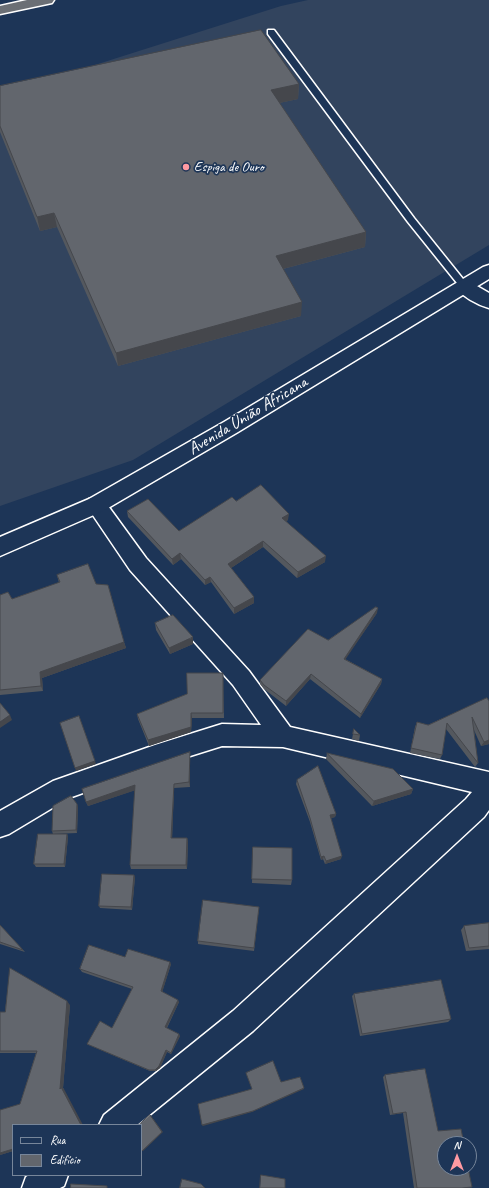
<!DOCTYPE html>
<meta charset="utf-8">
<style>
body{margin:0}
#map{position:relative;width:489px;height:1188px;overflow:hidden;background:#1d3557;font-family:Caveat,sans-serif}
canvas{display:block}
.legend{position:absolute;left:12px;top:1124px;width:130px;height:52px;box-sizing:border-box;background:#1d3557;border:1px solid #77869a;margin:0;padding:5px 7px;list-style:none;font-size:12px;color:#fff}
.legend li{display:flex;align-items:center;gap:8px;height:20px}
.legend b{width:20px;border:1px solid #77869a}
.north{position:absolute;left:437px;top:1136px;width:40px;height:40px;box-sizing:border-box;background:#1d3557;border:1px solid #77869a;border-radius:50%;rotate:0deg;font-size:11px;font-weight:700;line-height:16px;text-align:center;color:#fff}
.north::after{content:'';display:block;margin:auto;width:14px;height:18px;background:#ff9aa2;clip-path:polygon(50% 0,100% 100%,50% 72%,0 100%)}
</style>
<div id="map">
<canvas width="489" height="1188"></canvas>
<ul class="legend">
<li><b style="height:5px;background:#1d3557"></b>Rua</li>
<li><b style="height:11px;background:#62666d"></b>Edifício</li>
</ul>
<div class="north">N</div>
</div>
<script>
const ctx = document.querySelector('canvas').getContext('2d');
ctx.lineJoin = 'round';
function fillPath(path, color) {
  ctx.fillStyle = color;
  ctx.fill(path, 'evenodd');
}
function trace(path, color, width, dash) {
  ctx.strokeStyle = color;
  ctx.lineWidth = width;
  ctx.lineCap = dash ? 'butt' : 'round';
  ctx.setLineDash(dash || []);
  ctx.stroke(path);
}
function write(font, color, halo, rows, align = 'center') {
  ctx.font = font + ' Caveat,sans-serif';
  ctx.lineWidth = 3.5;
  ctx.setLineDash([]);
  ctx.textBaseline = 'middle';
  ctx.strokeStyle = halo;
  ctx.fillStyle = color;
  for (const [text, x, y, turn = 0] of rows) {
    ctx.save();
    ctx.translate(x, y);
    ctx.rotate((+turn || 0) * Math.PI / 180);
    ctx.textAlign = isNaN(turn) ? turn : align;
    if (halo) ctx.strokeText(text, 0, 0);
    ctx.fillText(text, 0, 0);
    ctx.restore();
  }
}
const built = new Path2D(`
 M308,0H489V245L133,460L0,506V95L281,6Z`);
const lane = new Path2D(`
 M268,30H274L414,218L467,284L469,286L467,288H461L408,222L268,34Z`);
const street = new Path2D(`
 M464,280L470,282L489,293V308C478,305 461,296 455,286L458,282Z
 M96,497L103,499L146,558L249,671L290,727L489,772V810L484,817L253,1031L137,1125H99L104,1115L233,1011L466,799L472,792L283,747L222,746L155,767L69,798L9,834L0,837V811L53,781L155,745L222,724L261,725L233,685L130,570L86,505L89,499Z
 M29,1175H68L64,1186L60,1188H22L26,1177Z`);
const secondary = new Path2D(`
 M489,265V279L238,432L103,511L0,556V537L89,499L224,422L483,267Z`);
const highway = new Path2D(`
 M27,0H54L52,3L0,14V6Z`);
const wall = new Path2D(`
 M299,84L298,99L279,103L366,232L365,247L283,269L301,316L118,366L57,227L40,231L0,132V86Z
 M236,501L288,520L286,521L325,562L297,578L263,547L231,568L254,597V603L234,614L211,582L205,585L181,559L173,565L128,517L127,511L179,531Z
 M57,575L96,584L124,642L126,648L42,678L43,691L0,695V595L12,599L59,583Z
 M377,613L345,659L382,679L381,684L360,718L310,679L286,706L264,689L260,684V680Z
 M155,623L193,644L170,654L156,630Z
 M223,673L224,718H192L191,732L149,746L138,719L137,714L187,694Z
 M487,698L489,744L481,746L474,730L478,763L475,767L446,729L442,755L440,759L410,753L415,727L417,722L428,725Z
 M354,729L360,735L359,741L352,739Z
 M327,753L413,789L411,794L372,806L326,759Z
 M190,757V787L174,788L172,838H187L188,842L187,869H131L130,865L135,790L88,806L86,802Z
 M297,780L336,814L335,817L331,818L341,859L325,864L323,859L321,860L310,822L296,784Z
 M78,806L77,833L53,834L52,831Z
 M67,834L68,837L65,867H36L34,864Z
 M253,847L292,880L291,885L252,883Z
 M135,877L132,910L100,908L99,906Z
 M259,907L254,951L198,944V941Z
 M489,923V949L466,951L461,930L464,926Z
 M0,925L25,952L0,944Z
 M125,957L171,964L162,992L179,1002L167,1028L180,1036L171,1054L167,1052L160,1068L156,1071H150L89,1045L87,1044L112,1028L132,989L82,972L80,969Z
 M354,994L451,1019L448,1022L360,1036L352,996Z
 M70,1005L63,1088L64,1089L13,1125V1151L0,1155L20,1104L36,1053H0V1012H5Z
 M385,1075L438,1131L462,1188H414L403,1113L390,1115L383,1077Z`);
const shadedWall = new Path2D(`
 M299,84L298,99L270,105L271,90Z
 M54,213L57,227L40,231L37,217Z
 M366,232L365,247L275,271L276,256Z
 M302,302L301,316L118,366L116,353Z
 M289,514L288,520L282,524V518Z
 M263,541V547L228,570V564Z
 M180,553L181,559L173,565L172,559Z
 M326,556L325,562L297,578L298,572Z
 M210,577L211,582L205,585V580Z
 M254,597V603L234,614V608Z
 M378,608L377,613L343,663L344,659Z
 M193,637V644L170,654L169,648Z
 M124,642L126,648L42,678L43,691L41,686L40,672Z
 M311,674L310,679L286,706V701Z
 M382,679L381,684L360,718L361,714Z
 M191,713L192,718L191,732L149,746L148,740Z
 M10,715L12,720L0,728V722Z
 M489,740V744L481,746L484,742Z
 M190,752V787L189,782Z
 M95,761L96,764L76,771L75,768Z
 M174,784V788L172,842L171,838Z
 M135,785L136,790L88,806L86,802Z
 M413,789L411,794L372,806L374,801Z
 M77,804L78,806L77,833L76,830Z
 M336,814L335,817L329,819L330,815Z
 M67,834L68,837L65,867L64,864Z
 M187,838L188,842L187,869L186,865Z
 M324,856L323,859L321,860V857Z
 M342,856L341,859L325,864L326,861Z
 M134,875L135,877L132,910L131,907Z
 M170,962L171,964L162,993L161,991Z
 M178,1000L179,1002L166,1029L165,1027Z
 M67,1001L70,1005L63,1088L64,1089L83,1125H81L60,1089Z
 M179,1034L180,1036L171,1054V1053Z
 M166,1050L167,1052L160,1068L156,1071L155,1070Z
 M304,1088V1089L252,1112L203,1126L202,1125Z
 M151,1116L163,1132L143,1151H142Z
 M13,1149V1151L0,1155V1153Z`);
const building = new Path2D(`
 M261,30L299,84L271,90L366,232L276,256L302,302L116,353L54,213L37,217L0,126V86Z
 M261,485L289,514L282,518L326,556L298,572L263,541L228,564L254,597L234,608L210,577L205,580L180,553L172,559L127,511L148,499L179,531L232,497L236,501Z
 M88,564L96,584L108,585L124,642L40,672L41,686L0,690V595L8,592L12,599L60,582L57,575Z
 M376,607L378,608L344,659L382,679L361,714L311,674L286,701L264,685L260,680L308,629L328,640Z
 M173,615L193,637L169,648L155,623Z
 M187,673H223V713H191V727L148,740L137,714L187,694Z
 M487,698L489,701V740L484,742L472,717L478,763L447,723L442,755L411,748L417,722L428,725Z
 M0,703L10,715L0,722Z
 M79,716L95,761L75,768L60,723Z
 M354,729L360,735L353,734Z
 M190,752L189,782L174,784L171,838H187L186,865H130L135,785L86,802L82,789Z
 M327,753L393,769L413,789L374,801Z
 M318,766L336,814L330,815L342,856L326,861L324,856L321,857L310,818L297,780Z
 M71,796L77,804L76,830L52,831L53,806Z
 M38,834H67L64,864H34Z
 M253,847L292,848V880L252,879Z
 M102,874L134,875L131,907L99,906Z
 M203,900L259,907L254,948L198,941Z
 M489,923V946L469,948L464,926Z
 M0,925L23,950L0,942Z
 M89,945L125,957L128,949L170,962L161,991L178,1000L165,1027L179,1034L171,1053L166,1050L159,1066L155,1070H149L87,1044L100,1021L112,1028L133,987L80,969Z
 M10,968L67,1001L60,1089L61,1087L81,1125H13V1149L0,1153V1110L20,1104L37,1051H0V1012H5Z
 M441,980L451,1019L362,1034L354,994Z
 M273,1061L281,1082L300,1077L304,1088L253,1111L202,1125L198,1104L252,1089L246,1073Z
 M425,1069L438,1131L461,1129L464,1144H445V1168H468L472,1187L462,1188H417L406,1112L393,1114L385,1075Z
 M150,1115L162,1132L142,1151L141,1149V1125H139Z
 M261,1175L285,1179V1188H260Z
 M182,1179L201,1184L205,1188H180Z
 M71,1184L107,1186V1188H71Z`);
const markers = [
 [186,167,4,"#ff9aa2"]
];
const farPoinames = [
 ["Espiga de Ouro",194,167]
];
const streetNames = [
 ["Avenida União Africana",248,416,-31]
];
fillPath(built, '#32445e');
trace(lane, '#fff', 3);
trace(street, '#fff', 3);
trace(secondary, '#fff', 3);
trace(highway, '#fff', 3);
fillPath(lane, '#1d3557');
fillPath(street, '#1d3557');
fillPath(secondary, '#1d3557');
fillPath(highway, '#6b6f75');
fillPath(wall, '#54585e');
fillPath(shadedWall, '#45474c');
fillPath(building, '#62666d');
trace(building, '#45474c', 1);
for (const [x, y, r, color] of markers) {
  const dot = new Path2D();
  dot.arc(x, y, r, 0, 2 * Math.PI);
  ctx.fillStyle = color;
  ctx.fill(dot);
  trace(dot, '#1d3557', 1.5);
}
write('14px', '#fff', '#1d3557', farPoinames, 'left');
write('17px', '#fff', '#1d3557', streetNames);
</script>
